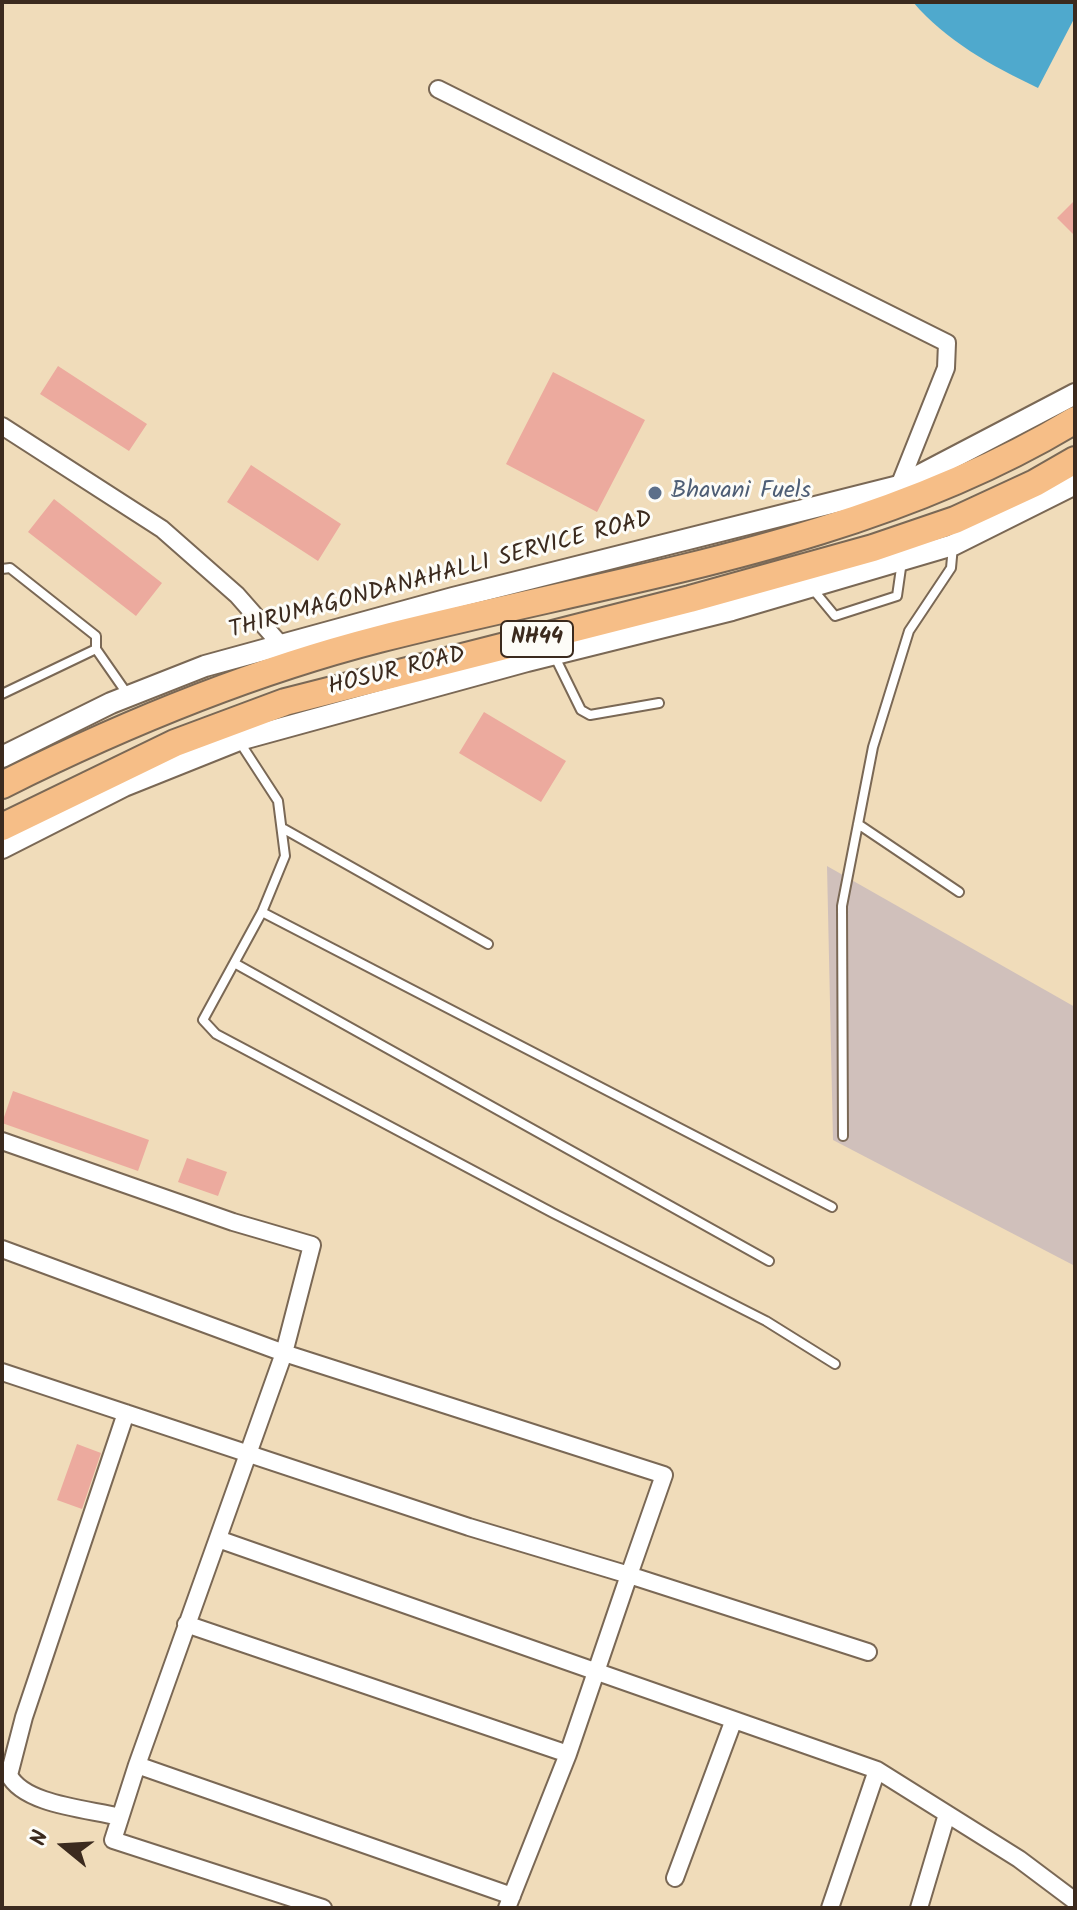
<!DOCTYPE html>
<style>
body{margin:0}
#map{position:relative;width:1077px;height:1910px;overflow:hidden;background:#f0dcba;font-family:Kalam,sans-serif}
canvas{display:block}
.frame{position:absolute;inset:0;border:4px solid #3b2a1e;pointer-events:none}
.north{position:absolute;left:24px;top:1806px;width:80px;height:80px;-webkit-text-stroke:6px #fdfcf7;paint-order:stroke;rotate:288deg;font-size:22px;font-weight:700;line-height:32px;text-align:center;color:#3b2a1e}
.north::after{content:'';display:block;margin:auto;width:28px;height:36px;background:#3b2a1e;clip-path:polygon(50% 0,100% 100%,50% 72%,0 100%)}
</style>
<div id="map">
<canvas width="1077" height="1910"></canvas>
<div class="frame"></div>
<div class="north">N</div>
</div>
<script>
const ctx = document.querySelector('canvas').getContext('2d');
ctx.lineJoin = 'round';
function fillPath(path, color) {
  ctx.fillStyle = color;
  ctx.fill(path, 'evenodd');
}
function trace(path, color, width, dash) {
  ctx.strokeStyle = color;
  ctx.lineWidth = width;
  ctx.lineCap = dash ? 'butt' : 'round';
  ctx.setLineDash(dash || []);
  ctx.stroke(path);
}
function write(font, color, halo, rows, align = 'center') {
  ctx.font = font + ' Kalam,sans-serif';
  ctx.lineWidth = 6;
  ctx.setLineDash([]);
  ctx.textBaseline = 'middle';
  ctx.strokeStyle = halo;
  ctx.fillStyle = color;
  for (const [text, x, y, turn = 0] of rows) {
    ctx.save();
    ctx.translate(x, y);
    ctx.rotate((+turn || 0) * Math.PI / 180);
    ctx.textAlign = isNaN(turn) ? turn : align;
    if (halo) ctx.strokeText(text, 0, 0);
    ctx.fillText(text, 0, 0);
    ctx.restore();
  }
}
const industrial = new Path2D(`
 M827,866L1075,1007V1266L833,1140Z`);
const water = new Path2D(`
 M913,2H1075V17L1038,88C992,66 946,41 913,2Z`);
const building = new Path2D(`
 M1075,200V236L1057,218Z
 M58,366L147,424L129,451L40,394Z
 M553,372L645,420L597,512L506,464Z
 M251,465L341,524L318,561L227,502Z
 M54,499L162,583L136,616L28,532Z
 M484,712L566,761L541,802L459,753Z
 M13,1091L149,1140L138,1171L2,1123Z
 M187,1158L227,1172L218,1196L178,1182Z
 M77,1444L101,1453L82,1509L57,1500Z`);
const service = new Path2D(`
 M2,569L10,568L96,636V649L128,695
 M811,587L835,616L897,596L902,561
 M554,655L581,710L590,715L659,703
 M2,694L96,649
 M239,741L278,801L285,856L262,912L203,1020L216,1034L553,1213L766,1321L835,1364
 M858,824L959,892
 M284,829L488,944
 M262,912L832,1207
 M236,964L769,1261
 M843,1136L842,906L873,747L909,631L951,568L953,546`);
const minor = new Path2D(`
 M438,89L947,343L946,368L899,486
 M2,426L162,529L237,595L281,645
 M2,1141L233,1222L312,1245L284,1353L664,1475L629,1575L868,1652
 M2,1249L284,1353L137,1765L512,1896
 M2,1372L469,1527L629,1575L568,1754L507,1908
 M218,1539L877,1770L1019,1859L1075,1901
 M186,1624L568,1754
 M137,1765L113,1840L323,1908
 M120,1817C89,1809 24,1805 9,1775L24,1717L126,1413
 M675,1878L733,1722
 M830,1908L877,1770
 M919,1908L947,1814`);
const tertiary = new Path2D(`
 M2,757L111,703L205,666L453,598L899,486L1075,394
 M2,848L124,786L239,740L527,661L732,610L953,545L1075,484`);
const trunk = new Path2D(`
 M2,785C124,724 247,673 379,639C613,579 866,547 1075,420
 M2,827L175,743L285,702L690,599L873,548L955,520L1035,483L1075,460`);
const markers = [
 [655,493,8,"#5c6f8a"]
];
const shields = [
 [537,639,72]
];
const shieldNames = [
 ["NH44",537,639]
];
const serviceNames = [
 ["Bhavani Fuels",671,493]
];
const streetNames = [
 ["THIRUMAGONDANAHALLI SERVICE ROAD",441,577,-15],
 ["HOSUR ROAD",397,673,-14]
];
fillPath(industrial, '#d0c0bb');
fillPath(water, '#4fa9cd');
fillPath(building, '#ecaa9e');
trace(service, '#7a6855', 12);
trace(minor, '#7a6855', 20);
trace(tertiary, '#7a6855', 24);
trace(trunk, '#7a6855', 30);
trace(service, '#fff', 8);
trace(minor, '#fff', 16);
trace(tertiary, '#fff', 20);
trace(trunk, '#f6be87', 26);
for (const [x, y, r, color] of markers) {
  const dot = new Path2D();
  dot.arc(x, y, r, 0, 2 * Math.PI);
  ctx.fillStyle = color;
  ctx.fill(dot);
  trace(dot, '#fdfcf7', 3);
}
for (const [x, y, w] of shields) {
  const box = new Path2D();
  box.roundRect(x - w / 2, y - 18, w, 36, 6);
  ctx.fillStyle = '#fdfcf7';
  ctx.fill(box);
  trace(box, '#3b2a1e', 2);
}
write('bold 22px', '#3b2a1e', null, shieldNames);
write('24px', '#4e5e75', '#fdfcf7', serviceNames, 'left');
write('24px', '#3b2a1e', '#fdfcf7', streetNames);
</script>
